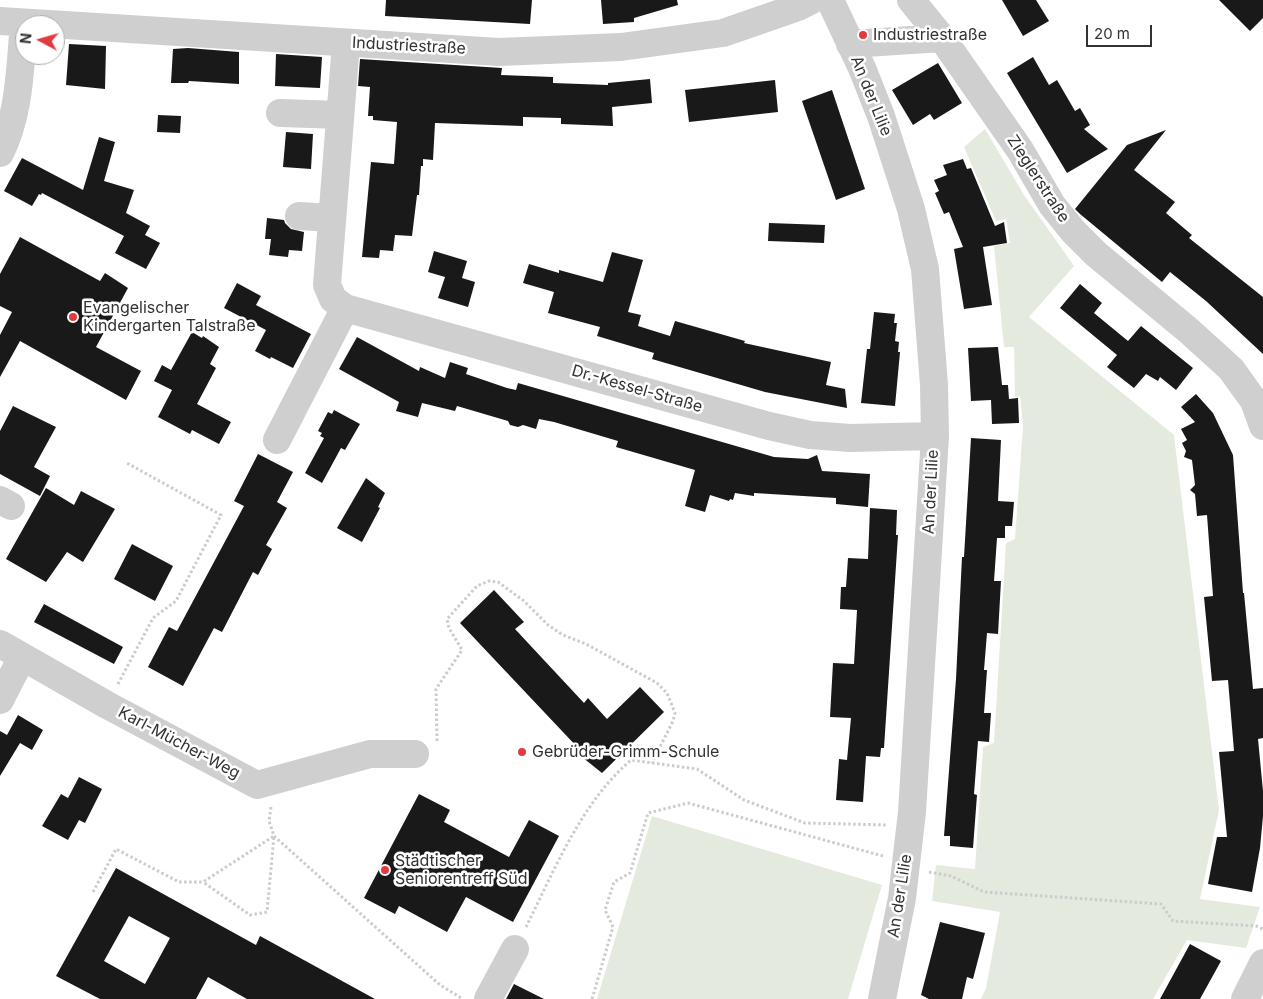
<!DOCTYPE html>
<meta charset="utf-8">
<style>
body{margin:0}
#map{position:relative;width:1263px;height:999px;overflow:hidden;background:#fff;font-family:Inter,sans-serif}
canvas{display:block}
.north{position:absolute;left:15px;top:15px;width:50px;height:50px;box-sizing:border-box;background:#fff;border:1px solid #adadad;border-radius:50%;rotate:276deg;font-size:14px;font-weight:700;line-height:20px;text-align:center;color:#323232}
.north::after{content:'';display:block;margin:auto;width:18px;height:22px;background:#e13b40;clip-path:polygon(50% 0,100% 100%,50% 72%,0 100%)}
.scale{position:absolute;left:1086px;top:25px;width:66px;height:22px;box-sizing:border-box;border:2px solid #323232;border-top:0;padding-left:6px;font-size:15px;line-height:18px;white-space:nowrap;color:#323232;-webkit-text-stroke:4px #fff;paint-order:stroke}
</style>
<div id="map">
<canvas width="1263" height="999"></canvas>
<div class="north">N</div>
<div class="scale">20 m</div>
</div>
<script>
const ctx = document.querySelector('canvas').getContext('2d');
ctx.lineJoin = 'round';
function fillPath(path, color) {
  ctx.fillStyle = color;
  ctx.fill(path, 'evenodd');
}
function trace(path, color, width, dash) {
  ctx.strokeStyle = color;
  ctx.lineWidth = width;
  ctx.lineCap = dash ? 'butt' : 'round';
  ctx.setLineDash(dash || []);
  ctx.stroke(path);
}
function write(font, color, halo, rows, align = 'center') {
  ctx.font = font + ' Inter,sans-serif';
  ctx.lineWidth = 5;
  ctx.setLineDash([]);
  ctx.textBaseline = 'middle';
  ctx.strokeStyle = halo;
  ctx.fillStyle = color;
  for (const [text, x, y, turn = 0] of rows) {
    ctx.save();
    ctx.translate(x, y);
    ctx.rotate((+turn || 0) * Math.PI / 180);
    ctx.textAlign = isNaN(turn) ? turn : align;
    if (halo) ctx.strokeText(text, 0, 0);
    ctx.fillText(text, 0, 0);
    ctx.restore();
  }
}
const green = new Path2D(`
 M985,129L1024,195L1074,266L1029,317L1174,435L1219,810L1200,899L1260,907L1246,948L1187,940L1153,999H981L986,988L1000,912L932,901L936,865L975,869L983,747L994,743L1006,543L1015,539L1023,426L1020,396L1015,397L1014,347H1004L994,246L1010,243L1006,219L996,221L964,147Z
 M652,816L882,885L848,999H597Z`);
const building = new Path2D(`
 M386,0H532L530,24L385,16Z
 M601,0H677L678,5L634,18V22L603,24Z
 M1002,0H1036L1049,21L1023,36Z
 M1219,0H1263V18L1250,31Z
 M69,44L106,46L105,89L66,85Z
 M188,48L239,52V84L189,81L188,83H171L173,49Z
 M276,54L322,57L320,88L275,86Z
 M1033,57L1049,85L1057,80L1075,111L1080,108L1090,125L1084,129L1108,149L1067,173L1007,73Z
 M360,59L502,68L501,75L553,77V83L608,85V83L650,79L652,103L612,107L613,126L561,124V118L523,117V126L435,123L433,160L423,159V166H421L419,195H417L412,236L395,235L393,251L380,250L379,258L362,257L371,162L394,164L397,122L373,120V116H368L370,87L358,86Z
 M938,63L962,103L934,120L930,114L913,125L892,90Z
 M775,80L778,112L689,122L685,90Z
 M832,90L865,189L836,200L802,101Z
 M158,115L181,116L180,133L157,132Z
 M1166,130L1134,170L1175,202L1166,213L1192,235L1189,238L1263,297V354L1206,301L1170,272L1162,282L1080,214L1075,209L1127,145Z
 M286,132L313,134L311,169L283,167Z
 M99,137L115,142L104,181L134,190L126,213L150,226L145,235L160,243L146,269L115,253L124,236L42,193L41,195L39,194L32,206L4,191L22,158L83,190Z
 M963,159L967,169L971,168L995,226L1004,222L1007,243L983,247L992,305L964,309L954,249L963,247L949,212L944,214L935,193L939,191L934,180L947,175L943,165Z
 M267,218L284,220L285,223L291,229L304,232L302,251L289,250L288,257L269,255L271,239H265Z
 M769,223L825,225L824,243L768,241Z
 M20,237L100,281L105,273L128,288L96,347L141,371L126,400L20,341L0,377V335L12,312L0,306V274Z
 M434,251L467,261L462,278L475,282L468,307L438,298L445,277L428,272Z
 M612,252L643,260L628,312L641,315L638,326L670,336L675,321L745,341L744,343L831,362L826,385L845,389L847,408L765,392L652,359L654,353L597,336L600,327L548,313L554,292L523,283L529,264L559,273V270L603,282Z
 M237,283L261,296L256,305L311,334L293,368L271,357L270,359L255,351L266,330L224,308Z
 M1080,284L1102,303L1094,313L1128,341L1141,326L1193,368L1176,390L1160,377L1158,381L1146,374L1134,388L1107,367L1117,355L1060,308Z
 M874,312L895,314L894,323H897L895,341L899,342L898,352H900L895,406L861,403L867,349H870Z
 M192,332L202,338L203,336L219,347L210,364L216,368L197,404L231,422L219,444L192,430L190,434L158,417L172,390L154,381L162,365L171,370Z
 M357,337L419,371L420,367L445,378L450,362L468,368L466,374L507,388L516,390L518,383L774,457L808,459L817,455L822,471L870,474L868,507L836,504V498L754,493V496L735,493L733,500L730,499L729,501L710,495L705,512L685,506L695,470L616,447L618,441L554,422L539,419L536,429L523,425L518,427L510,425L508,421L457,406L455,411L422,403L418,417L396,411L399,402L339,369Z
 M998,347L1002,385H1008L1009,399L1018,398L1019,423L992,424L991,400L971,401L968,348Z
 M1196,394L1213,413L1233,455L1243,593H1244L1253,689L1263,688V738L1258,739L1263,791V816L1260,848L1252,892L1208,884L1217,837H1227L1219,752L1234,751L1228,680L1212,681L1204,597L1213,596L1207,515L1197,516L1195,494L1190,490L1195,485L1192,460L1184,457L1186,451L1182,443L1187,440L1181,429L1195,422L1181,407Z
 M13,406L56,427L34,467L50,476L40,496L0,474V431Z
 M334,410L360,424L345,450L341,448L322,483L305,473L324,438L320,436L322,433L318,431L328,412L332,414Z
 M971,438L1001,440L998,501L1014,502L1012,526H1005V538H997L994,581H1001L998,634L987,633L984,670H987L984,713H991L989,742L978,741L974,794L977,795L973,848L950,846V836H944L956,679L962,557H964Z
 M258,454L293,472L277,502L287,508L266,545L272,549L258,575L253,572L222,632L214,628L183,686L148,667L169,627L177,631L244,506L234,501Z
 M366,478L385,493L378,507L380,508L362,542L337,528Z
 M46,488L74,505L81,491L115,509L83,562L67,552L46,582L6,559Z
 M870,508L897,510L896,535H898L884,748H881L880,757L866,756L863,802L836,800L839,759L847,760L851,718L830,717L833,663L854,664L857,610L840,609L841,587H846L848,558L868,559Z
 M132,544L173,566L155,601L114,579Z
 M494,590L524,622L515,629L584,703L588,698L607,719L640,687L664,712L602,773L577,753L579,749L460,623Z
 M44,604L123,647L114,664L34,622Z
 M18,715L43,730L32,750L20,743L0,776V731L7,735Z
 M79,777L102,789L85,823L79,820L68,840L42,826L61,794L68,798Z
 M419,794L450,810L444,822L509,857L529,820L559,836L513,922L466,897L447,932L399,906L395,914L364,898Z
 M116,868L256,945L260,936L375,999H247L208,977L196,999H100L56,976ZM129,916L170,938L145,984L104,961Z
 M940,922L985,933L973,979L967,977L962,999H929L921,995Z
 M1190,944L1221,961L1200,999H1160Z
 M514,984L544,999H506Z`);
const path = new Path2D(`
 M118,684L153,618L176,601L221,515L125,462
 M437,741L436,689L462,650L449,628L447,619L477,586L489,581L498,582L524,601L548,625L563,635L586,644L657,683L667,693L675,713L673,721L652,763
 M271,807L269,821L274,836L440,985L463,999
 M929,872L951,876L984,892L1161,904L1173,921L1256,926L1263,929
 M93,892L116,849L179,882H203L274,836L267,912L250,915L203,882
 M526,927C555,869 581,803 631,760L697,769L744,800L805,823L887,825
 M592,999L613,927L605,910L614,882L630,873L648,813L688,803L883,856`);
const minor = new Path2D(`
 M830,0L862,68L881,116L911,209L925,269L934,385L935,436L912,812L902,898L882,999
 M911,0L942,38L1020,150L1052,205L1073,231L1096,254L1188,330L1231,369L1254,401L1263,426
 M0,21L499,52L621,47L723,33L798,7L812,0
 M346,43L327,285L333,299L345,308L769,426L810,435L850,438L935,436
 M850,44L942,38
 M280,113L340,115
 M0,153C20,114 20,66 24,23
 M299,216L332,218
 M277,440L345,308
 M0,500L11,506
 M0,644L107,705L257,785L370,754H415
 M0,700L22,657
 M488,999L515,949
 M1245,999L1263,963`);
const markers = [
 [863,35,5,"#e13b40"],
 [73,317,5,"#e13b40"],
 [522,752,5,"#e13b40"],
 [385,870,5,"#e13b40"]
];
const poiNames = [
 ["Industriestraße",873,35],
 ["Evangelischer",83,308],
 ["Kindergarten Talstraße",83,326],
 ["Gebrüder-Grimm-Schule",532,752],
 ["Städtischer",395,861],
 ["Seniorentreff Süd",395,879]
];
const streetNames = [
 ["Industriestraße",409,46,3],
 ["An der Lilie",871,96,68],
 ["Zieglerstraße",1038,179,57],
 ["Dr.-Kessel-Straße",637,389,16],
 ["An der Lilie",931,492,-87],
 ["Karl-Mücher-Weg",179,743,28],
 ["An der Lilie",900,896,-81]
];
fillPath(green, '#e4ebde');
fillPath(building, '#191919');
trace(path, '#ccc', 3, [2.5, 2.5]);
trace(minor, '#cfcfcf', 28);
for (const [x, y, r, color] of markers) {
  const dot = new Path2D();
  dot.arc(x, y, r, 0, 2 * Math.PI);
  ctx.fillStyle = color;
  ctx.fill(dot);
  trace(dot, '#fff', 2);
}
write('16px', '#323232', '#fff', poiNames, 'left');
write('16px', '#323232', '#fff', streetNames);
</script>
